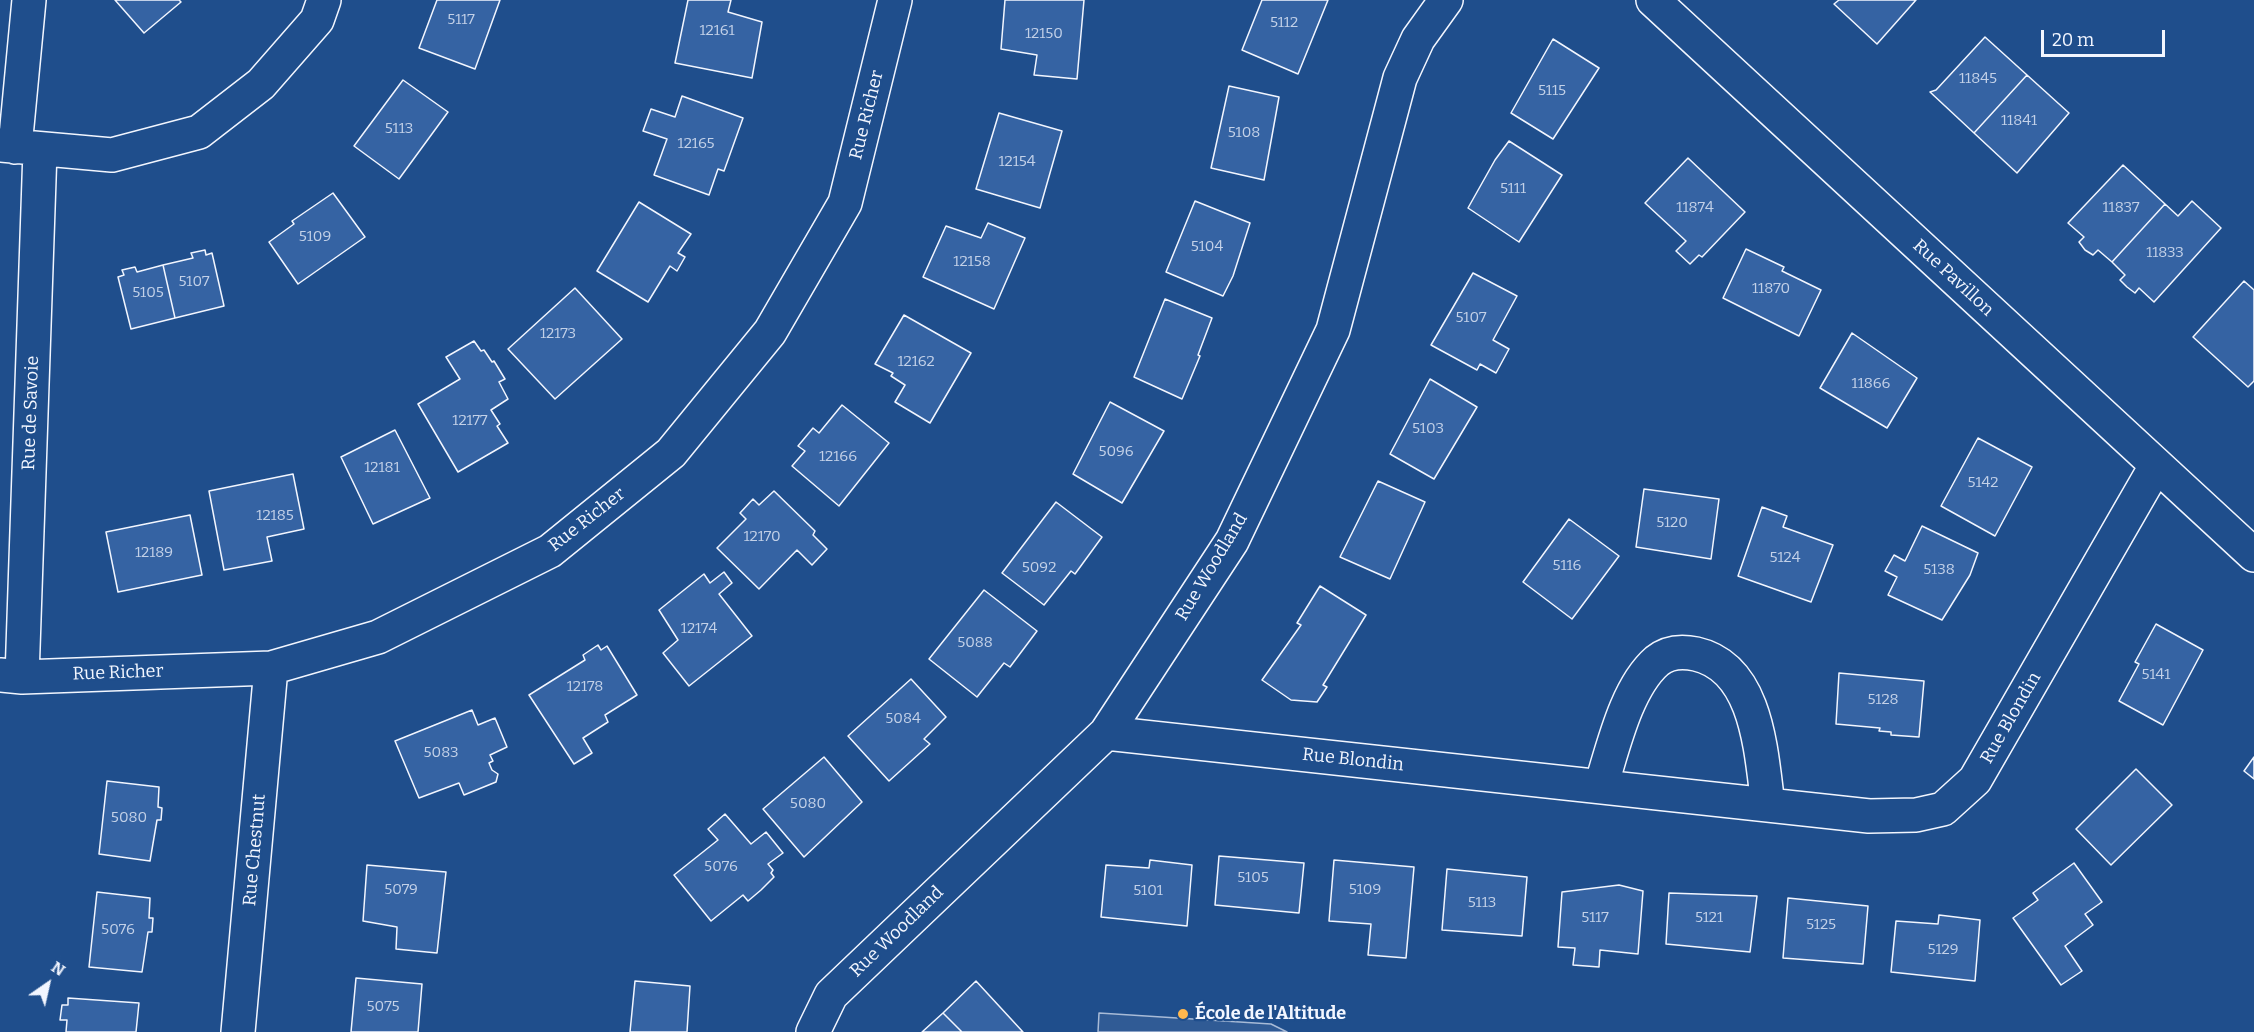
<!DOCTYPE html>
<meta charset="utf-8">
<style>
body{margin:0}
#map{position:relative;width:2254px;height:1032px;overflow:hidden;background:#1f4e8c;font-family:Bitter,serif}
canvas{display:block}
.north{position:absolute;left:18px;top:954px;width:60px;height:60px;-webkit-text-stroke:4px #1f4e8c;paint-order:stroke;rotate:34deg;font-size:16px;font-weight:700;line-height:24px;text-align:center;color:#f2f6ff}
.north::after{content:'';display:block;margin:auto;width:21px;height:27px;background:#f2f6ff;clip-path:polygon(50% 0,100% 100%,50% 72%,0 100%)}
.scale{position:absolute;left:2041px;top:30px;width:124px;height:27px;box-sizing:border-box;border:3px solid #f2f6ff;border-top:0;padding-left:8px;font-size:18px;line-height:21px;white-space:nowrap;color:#f2f6ff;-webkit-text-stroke:4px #1f4e8c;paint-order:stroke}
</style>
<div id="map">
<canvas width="2254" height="1032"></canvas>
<div class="north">N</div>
<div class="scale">20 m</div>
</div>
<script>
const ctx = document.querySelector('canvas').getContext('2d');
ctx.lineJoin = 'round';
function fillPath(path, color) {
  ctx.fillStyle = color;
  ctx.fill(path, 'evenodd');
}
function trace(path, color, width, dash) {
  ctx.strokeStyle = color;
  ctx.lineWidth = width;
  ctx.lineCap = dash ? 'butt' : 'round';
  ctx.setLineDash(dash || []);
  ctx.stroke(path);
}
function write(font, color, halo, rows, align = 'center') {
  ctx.font = font + ' Bitter,serif';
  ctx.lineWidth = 4.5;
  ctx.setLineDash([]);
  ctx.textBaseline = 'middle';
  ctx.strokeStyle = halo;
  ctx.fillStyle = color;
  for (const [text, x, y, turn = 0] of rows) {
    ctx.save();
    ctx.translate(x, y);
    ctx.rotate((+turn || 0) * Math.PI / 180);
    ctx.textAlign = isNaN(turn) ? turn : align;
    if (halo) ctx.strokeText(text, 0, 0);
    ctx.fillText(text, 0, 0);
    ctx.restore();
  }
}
const built = new Path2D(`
 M1099,1013L1271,1024L1287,1032H1098Z`);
const building = new Path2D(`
 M115,0H179L181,2L144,33Z
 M437,0H500L475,69L419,48Z
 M688,0H731L728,12L762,22L752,78L675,63Z
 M1005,0H1084L1077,79L1034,75L1037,55L1001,49Z
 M1262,0H1328L1298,74L1242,50Z
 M1839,0H1916L1877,44L1834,4Z
 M1985,37L2027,75L1974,133L1930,92L1936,90Z
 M1553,39L1599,68L1553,139L1511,113Z
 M2027,75L2069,113L2017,173L1974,133Z
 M403,80L448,112L399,179L354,146Z
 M1229,86L1279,97L1264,180L1211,168Z
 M682,96L743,118L724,171L718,169L709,195L654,175L667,139L643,131L651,109L675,117Z
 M999,113L1062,131L1040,208L976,189Z
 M1509,141L1562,175L1519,242L1468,208L1495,160Z
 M1688,158L1745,212L1702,257L1699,255L1690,264L1676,251L1686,241L1645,203Z
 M2123,165L2165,204L2112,262L2098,250L2093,255L2085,250L2079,242L2084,237L2068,223Z
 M333,193L365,237L298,284L269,242L294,224L292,221Z
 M1195,201L1250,223L1233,276L1223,296L1166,272Z
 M2192,201L2221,228L2154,302L2139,288L2135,293L2127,287L2120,280L2125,275L2112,262L2165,204L2178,216Z
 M639,202L691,234L678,253L685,257L677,271L670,266L648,302L597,271Z
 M988,223L1025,238L994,309L923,277L946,226L981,238Z
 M1746,249L1784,267L1782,271L1821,290L1799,336L1723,298Z
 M205,250L206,255L212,253L224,306L175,318L163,265L193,258L191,253Z
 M163,265L175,318L131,329L118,277L124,275L122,270L135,267L137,272Z
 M1473,273L1517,296L1493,340L1509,349L1496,373L1480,364L1477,370L1431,345Z
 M2244,281L2254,290V381L2248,387L2193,337Z
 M575,288L622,339L555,399L508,349Z
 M1165,299L1212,318L1198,355L1200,356L1182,399L1134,377Z
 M904,315L971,353L930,423L895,402L905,385L891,376L893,373L875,364Z
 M1852,333L1917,378L1887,428L1820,388Z
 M474,341L481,351L484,350L492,362L494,361L505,379L499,382L508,399L491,410L500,424L497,426L508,443L458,472L418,404L460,379L446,357Z
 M1430,379L1477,407L1434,479L1390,454Z
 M1110,402L1164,431L1122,503L1073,474Z
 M842,405L889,443L839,506L792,466L805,451L798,446L813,428L819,433Z
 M395,430L430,498L373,524L341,457Z
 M1978,438L2032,467L1995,536L1941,506Z
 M293,474L304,529L267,537L272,561L224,570L209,491Z
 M1378,481L1425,502L1390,579L1340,557Z
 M1644,489L1719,499L1711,559L1636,547Z
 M774,491L815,531L813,535L827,549L812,565L797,550L759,589L717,548L746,519L740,513L753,499L759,505Z
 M1056,502L1102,537L1075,574L1071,571L1044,605L1002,573Z
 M1762,507L1787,516L1783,527L1833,545L1811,602L1738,576Z
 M190,515L202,575L118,592L106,532Z
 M1569,519L1619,556L1572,619L1523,582Z
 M1922,526L1978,553L1970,575L1942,620L1888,595L1897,577L1885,571L1894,555L1905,561Z
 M724,572L732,583L719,594L752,636L689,686L663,653L678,640L659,610L704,574L710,583Z
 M1320,586L1366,615L1323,685L1327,687L1317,702L1291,700L1262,680L1301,625L1297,623Z
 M984,590L1037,631L1010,667L1004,663L977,697L929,659Z
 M2156,624L2203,650L2163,725L2119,701L2139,664L2135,662Z
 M598,645L601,650L607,646L637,695L605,715L608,722L583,738L592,753L574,764L529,695L585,660L583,655Z
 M1839,673L1924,681L1919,737L1891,735V732L1879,731L1880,728L1836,724Z
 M911,679L946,717L924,739L930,744L889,781L848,736Z
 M472,710L478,725L495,718L507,747L490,755L493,761L489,763L492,770L498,774L496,782L464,795L459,783L419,798L395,741Z
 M824,757L862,802L804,857L763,809Z
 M2254,757V779L2244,771Z
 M2136,769L2172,805L2111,865L2076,829Z
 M107,781L159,787L158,807L162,808L161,820H157L150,861L99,854Z
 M725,814L751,844L766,832L783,853L768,864L773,870L771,873L774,877L761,890L748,901L743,895L711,921L674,875L718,840L708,829Z
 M1219,856L1304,863L1299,913L1215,905Z
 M1150,860L1192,865L1187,926L1101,917L1106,865L1149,868Z
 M1334,860L1414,867L1406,958L1368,955L1371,924L1329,921Z
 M2074,863L2102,902L2085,914L2093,925L2065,946L2082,971L2061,985L2013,918L2038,900L2033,893Z
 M367,865L446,872L437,953L396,949L397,927L363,921Z
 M1447,869L1527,877L1522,936L1442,930Z
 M1619,885L1643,891L1638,954L1600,950L1599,967L1573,965L1575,948L1558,947L1562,892Z
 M97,892L150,898L149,918H153L152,932H148L142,972L89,967Z
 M1669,893L1757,896L1750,952L1666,944Z
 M1788,898L1868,906L1863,964L1783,958Z
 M1939,915L1980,920L1975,981L1891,972L1896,921L1938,924Z
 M356,978L422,984L418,1032H351Z
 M635,981L690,986L687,1032H630Z
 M976,981L1023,1032H962L943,1013Z
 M68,998L139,1003L136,1032H66L67,1020H60L62,1005H68Z
 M943,1013L962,1032H922Z`);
const minor = new Path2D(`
 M1653,0L2254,555
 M0,145L112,155L199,132L261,84L317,20L324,0
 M15,147L29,0
 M0,675L22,677L271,668L378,637L550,551L671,453L770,332L845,203L895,0
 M22,677L40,150
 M1106,733L1869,816L1916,815L1943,809L1975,780L2156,466
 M1601,786C1613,748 1626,688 1657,661C1668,652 1682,651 1696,654C1758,668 1761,753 1768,805
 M238,1032L271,668
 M813,1032L831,995L1106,733L1232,541L1333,330L1400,78L1418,39L1446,0`);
const markers = [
 [1183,1014,6,"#ffb74d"]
];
const numberNames = [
 ["5117",461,20],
 ["5112",1284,23],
 ["12161",717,31],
 ["12150",1044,34],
 ["11845",1978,79],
 ["5115",1552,91],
 ["11841",2019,121],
 ["5113",399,129],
 ["5108",1244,133],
 ["12165",696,144],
 ["12154",1017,162],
 ["5111",1513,189],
 ["11874",1695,208],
 ["11837",2121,208],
 ["5109",315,237],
 ["5104",1207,247],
 ["11833",2165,253],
 ["12158",972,262],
 ["5107",194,282],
 ["11870",1771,289],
 ["5105",148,293],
 ["5107",1471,318],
 ["12173",558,334],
 ["12162",916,362],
 ["11866",1871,384],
 ["12177",470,421],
 ["5103",1428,429],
 ["5096",1116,452],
 ["12166",838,457],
 ["12181",382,468],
 ["5142",1983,483],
 ["12185",275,516],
 ["5120",1672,523],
 ["12170",762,537],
 ["12189",154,553],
 ["5124",1785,558],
 ["5116",1567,566],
 ["5092",1039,568],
 ["5138",1939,570],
 ["12174",699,629],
 ["5088",975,643],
 ["5141",2156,675],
 ["12178",585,687],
 ["5128",1883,700],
 ["5084",903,719],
 ["5083",441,753],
 ["5080",808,804],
 ["5080",129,818],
 ["5076",721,867],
 ["5105",1253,878],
 ["5079",401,890],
 ["5109",1365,890],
 ["5101",1148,891],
 ["5113",1482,903],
 ["5117",1595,918],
 ["5121",1709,918],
 ["5125",1821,925],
 ["5076",118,930],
 ["5129",1943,950],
 ["5075",383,1007]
];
const streetNames = [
 ["Rue Richer",867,115,-76],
 ["Rue Pavillon",1953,278,43],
 ["Rue de Savoie",31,413,-88],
 ["Rue Richer",587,520,-38],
 ["Rue Woodland",1212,567,-59],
 ["Rue Richer",118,673,-2],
 ["Rue Blondin",2011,718,-60],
 ["Rue Blondin",1353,760,6],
 ["Rue Chestnut",255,850,-85],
 ["Rue Woodland",897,932,-44]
];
const poiNames = [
 ["École de l'Altitude",1195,1014]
];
fillPath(built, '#305b95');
trace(built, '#a8bbd7', 1.5);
fillPath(building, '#3563a3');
trace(building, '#f2f6ff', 1.5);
trace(minor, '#f2f6ff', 36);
trace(minor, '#1f4e8c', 33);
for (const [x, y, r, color] of markers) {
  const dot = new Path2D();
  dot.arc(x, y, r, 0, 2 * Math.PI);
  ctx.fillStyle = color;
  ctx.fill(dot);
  trace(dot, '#1f4e8c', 2);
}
write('15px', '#c3d1e8', null, numberNames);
write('18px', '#f2f6ff', '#1f4e8c', streetNames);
write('bold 18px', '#f2f6ff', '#1f4e8c', poiNames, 'left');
</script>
